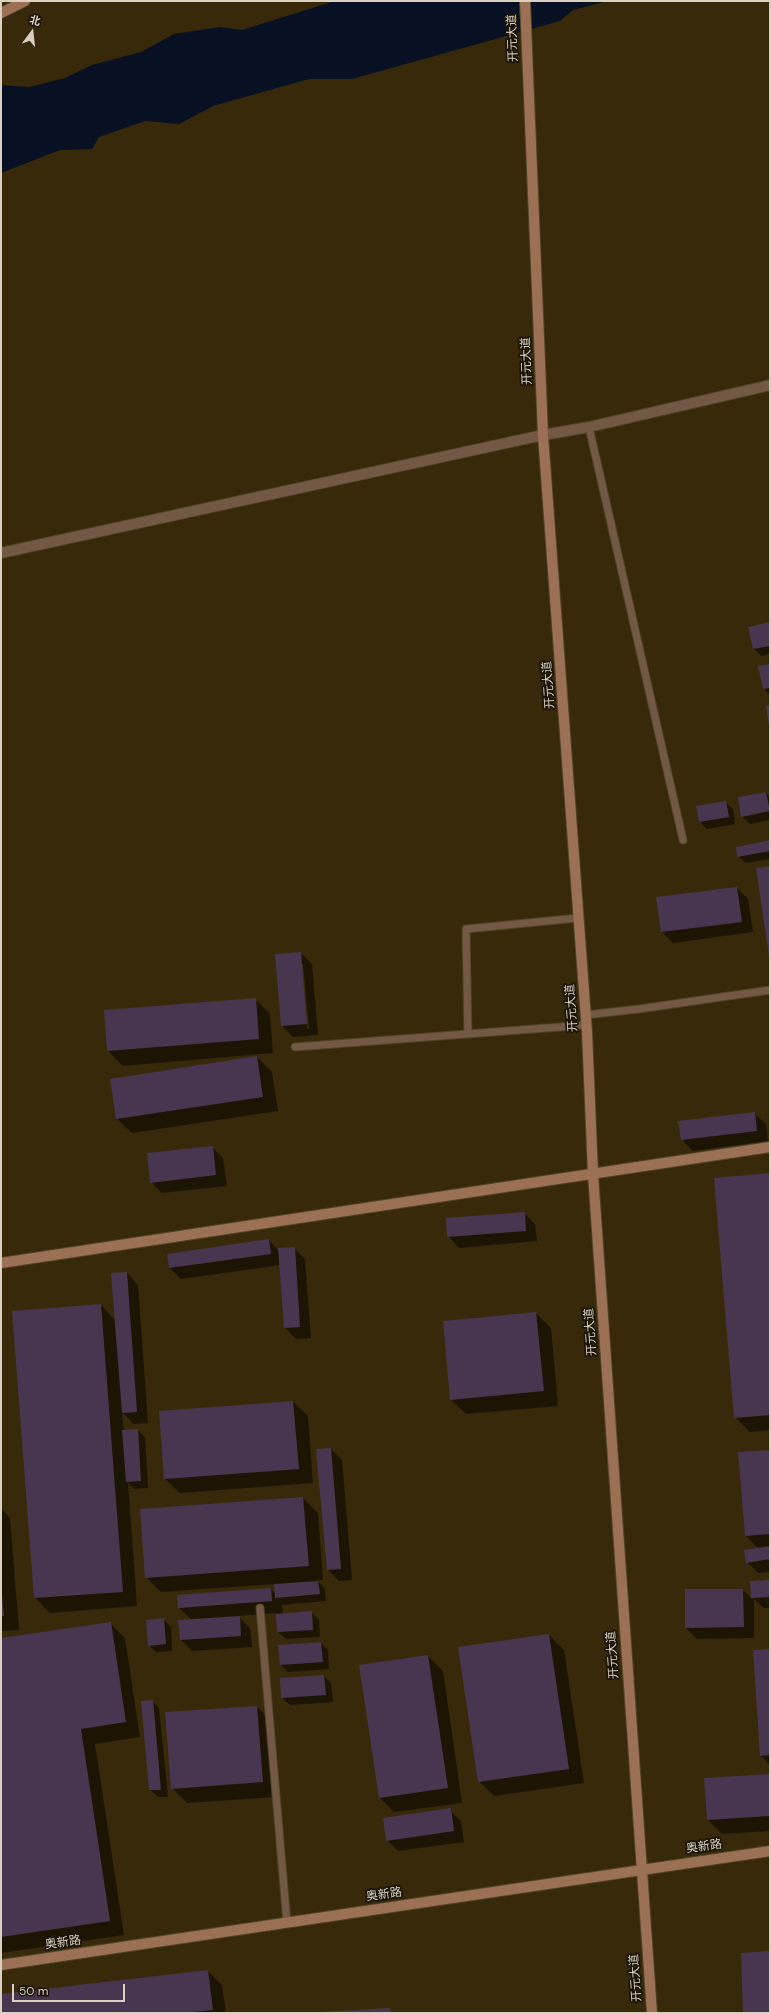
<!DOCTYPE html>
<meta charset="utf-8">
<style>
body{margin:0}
#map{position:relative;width:771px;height:2014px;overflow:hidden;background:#372909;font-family:"DM Sans","Noto Sans SC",sans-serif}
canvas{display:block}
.frame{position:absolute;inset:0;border:2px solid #d9d0bf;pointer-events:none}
.north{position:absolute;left:12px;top:12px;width:40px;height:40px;-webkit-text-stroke:3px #191306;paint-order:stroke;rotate:15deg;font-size:11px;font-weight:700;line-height:16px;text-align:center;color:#d9d0bf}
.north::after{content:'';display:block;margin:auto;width:14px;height:18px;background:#d9d0bf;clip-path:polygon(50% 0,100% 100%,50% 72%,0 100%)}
.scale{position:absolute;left:12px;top:1984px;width:113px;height:18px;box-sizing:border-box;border:2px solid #d9d0bf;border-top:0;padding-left:5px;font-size:12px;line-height:14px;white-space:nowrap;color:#d9d0bf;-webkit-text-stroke:3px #191306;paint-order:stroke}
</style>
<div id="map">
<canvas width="771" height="2014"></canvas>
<div class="frame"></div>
<div class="north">北</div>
<div class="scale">50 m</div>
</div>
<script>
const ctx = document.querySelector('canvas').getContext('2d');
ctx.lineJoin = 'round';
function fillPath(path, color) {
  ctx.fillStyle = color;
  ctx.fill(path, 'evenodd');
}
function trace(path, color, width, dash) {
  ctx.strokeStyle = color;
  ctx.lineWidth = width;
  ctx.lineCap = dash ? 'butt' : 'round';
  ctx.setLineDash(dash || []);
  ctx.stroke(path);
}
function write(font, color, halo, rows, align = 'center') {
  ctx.font = font + ' "DM Sans","Noto Sans SC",sans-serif';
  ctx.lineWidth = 3.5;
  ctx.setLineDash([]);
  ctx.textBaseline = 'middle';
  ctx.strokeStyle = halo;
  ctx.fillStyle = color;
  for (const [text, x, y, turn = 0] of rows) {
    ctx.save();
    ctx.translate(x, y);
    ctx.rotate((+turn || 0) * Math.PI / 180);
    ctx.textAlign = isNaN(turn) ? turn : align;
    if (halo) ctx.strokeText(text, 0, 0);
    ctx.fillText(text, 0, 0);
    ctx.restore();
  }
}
const water = new Path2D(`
 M335,1H608L573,10L560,21L352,79H309L213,106L179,124L145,121L99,137L92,149L60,150L1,173V85L29,87L65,78L92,65L141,52L174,34L220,27L242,30Z`);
const shadow = new Path2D(`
 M770,623V654L761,656L754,649Z
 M770,665V695L764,689Z
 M766,793L770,797V820L750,824L742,816Z
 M725,802L733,809L735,824L707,829L700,822Z
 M770,841V859L746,863L738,856Z
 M737,888L748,899L753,932L673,943L662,932Z
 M301,953L312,964L318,1035L293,1037L282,1026L276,955ZM301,964H303L309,1029H307Z
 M255,999L270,1014L273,1053L123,1066L108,1051Z
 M257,1057L272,1072L278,1111L132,1133L117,1119Z
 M754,1113L766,1124L768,1141L693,1151L682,1140Z
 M212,1147L223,1158L227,1186L162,1193L151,1182Z
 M770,1174V1430L750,1432L735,1417Z
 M524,1213L535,1224L537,1241L459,1248L448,1236Z
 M269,1240L280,1252L294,1248L305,1259L311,1338L296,1339L285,1328L281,1265L181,1279L170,1268L168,1255Z
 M127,1273L138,1285L148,1423L134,1424L122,1412L124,1431L138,1430L145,1437L148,1488L134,1489L128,1483L137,1606L50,1613L35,1598L13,1312L101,1305L116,1321Z
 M536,1313L551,1328L558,1406L466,1414L451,1400Z
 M293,1402L308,1416L313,1483L180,1493L165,1479Z
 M331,1449L342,1460L352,1580L339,1581L328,1570Z
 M770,1451V1572L758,1573L747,1562L759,1549L746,1536Z
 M303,1498L318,1513L323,1580H317L325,1589L326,1601L282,1605L283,1614L311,1612L319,1620L320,1637L286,1639L278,1632L277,1613L238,1616L250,1628L252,1647L192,1651L181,1640L192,1620L179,1608L271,1589L276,1594L275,1584L161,1592L146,1577Z
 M1,1508L10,1518L19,1630L1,1631Z
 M770,1581V1608H764L754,1599V1638L697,1639L686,1628L743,1590L753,1600L751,1582Z
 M163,1619L171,1627L172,1651L156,1652L149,1645Z
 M110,1623L125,1638L140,1737L95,1744L124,1935L1,1953V1639Z
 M549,1635L564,1650L584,1783L494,1796L479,1781Z
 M321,1643L328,1650L329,1669L288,1672L281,1665Z
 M770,1650V1765L761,1756Z
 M428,1656L443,1671L462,1803L394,1812L380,1798Z
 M324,1676L331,1683L333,1702L290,1705L282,1698Z
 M152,1701L159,1708L168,1797H158L150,1790L142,1702Z
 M257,1707L272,1721L277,1797L187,1803L172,1788Z
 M770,1775V1831L722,1834L708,1820Z
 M450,1810L461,1821L464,1842L398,1851L387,1840Z
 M208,1971L222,1985L226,2013H1V1995Z`);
const building = new Path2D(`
 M770,622V646L753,649L748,627Z
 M770,664V688L763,689L758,666Z
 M770,705V726H769L766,706Z
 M766,792L770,811L741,817L738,797Z
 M726,801L729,817L699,822L696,806Z
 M770,840V851L737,857L736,847Z
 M770,866V955L769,956L756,868Z
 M737,887L742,922L661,932L656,897Z
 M301,952L307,1024L281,1026L275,954Z
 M256,998L259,1039L107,1051L104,1010Z
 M257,1056L263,1097L116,1119L110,1079Z
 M755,1112L757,1131L681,1140L678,1121Z
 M213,1146L216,1175L150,1183L147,1153Z
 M770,1173V1415L734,1418L714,1178Z
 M525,1212L526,1231L447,1237L446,1218Z
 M269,1239L271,1254L169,1268L167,1254Z
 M295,1247L300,1327L284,1328L278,1248Z
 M127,1272L137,1412L122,1413L111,1273Z
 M101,1304L123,1592L34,1598L12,1311Z
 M536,1312L544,1391L450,1400L443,1321Z
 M293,1401L299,1469L164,1479L159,1411Z
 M138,1429L141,1481L126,1482L122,1430Z
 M331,1448L341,1569L327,1570L316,1449Z
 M770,1450V1534L745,1536L738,1452Z
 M303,1497L309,1566L145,1578L140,1509Z
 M770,1546V1559L746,1563L744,1550Z
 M770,1580V1597L751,1598L750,1581Z
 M318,1581L320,1594L275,1598L274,1584Z
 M1,1586L4,1616H1Z
 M271,1588L272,1601L178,1608L177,1595Z
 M685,1589H743L744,1627L685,1628Z
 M312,1611L313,1630L277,1632L276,1614Z
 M240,1616L241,1636L180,1640L178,1620Z
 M164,1618L166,1644L148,1646L146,1620Z
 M111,1622L126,1722L81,1729L110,1921L1,1937V1638Z
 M549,1634L569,1769L478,1782L458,1647Z
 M321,1642L323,1662L280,1665L278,1645Z
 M770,1649V1755L760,1756L753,1650Z
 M428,1655L448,1788L379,1798L359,1665Z
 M324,1675L326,1695L281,1698L280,1678Z
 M153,1700L161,1790H149L141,1701Z
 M257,1706L263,1782L171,1789L165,1712Z
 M770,1774V1816L707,1820L704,1778Z
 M451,1808L454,1831L386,1841L383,1818Z
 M770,1951V2013H743L741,1953Z
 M208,1970L213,2010L184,2013H1V1994Z
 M390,2008L391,2013H320V2012Z`);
const lane = new Path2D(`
 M589,427L683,840
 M585,1015L639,1009L770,990
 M468,1034L466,929L578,918
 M295,1047L586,1025
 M260,1608L287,1923`);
const street = new Path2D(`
 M1,553L543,435L589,427L770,385`);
const secondary = new Path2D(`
 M525,1L543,435L587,1032L593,1174L652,2013
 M1,13L25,1
 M1,1263L770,1147
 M1,1965L770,1851`);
const streetNames = [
 ["开元大道",513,38,-92],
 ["开元大道",527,361,-92],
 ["开元大道",549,685,-94],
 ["开元大道",572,1008,-94],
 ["开元大道",591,1332,-94],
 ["开元大道",613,1655,-94],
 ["奥新路",704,1847,-8],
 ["奥新路",384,1895,-8],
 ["奥新路",63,1943,-8],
 ["开元大道",636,1978,-94]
];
fillPath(water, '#081123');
fillPath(shadow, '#0007');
fillPath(building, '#483650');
trace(lane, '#514426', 9);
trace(street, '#514426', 12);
trace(secondary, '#514426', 12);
trace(lane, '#735846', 7);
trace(street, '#735846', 10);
trace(secondary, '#9c7054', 10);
write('12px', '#d9d0bf', '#191306', streetNames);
</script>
